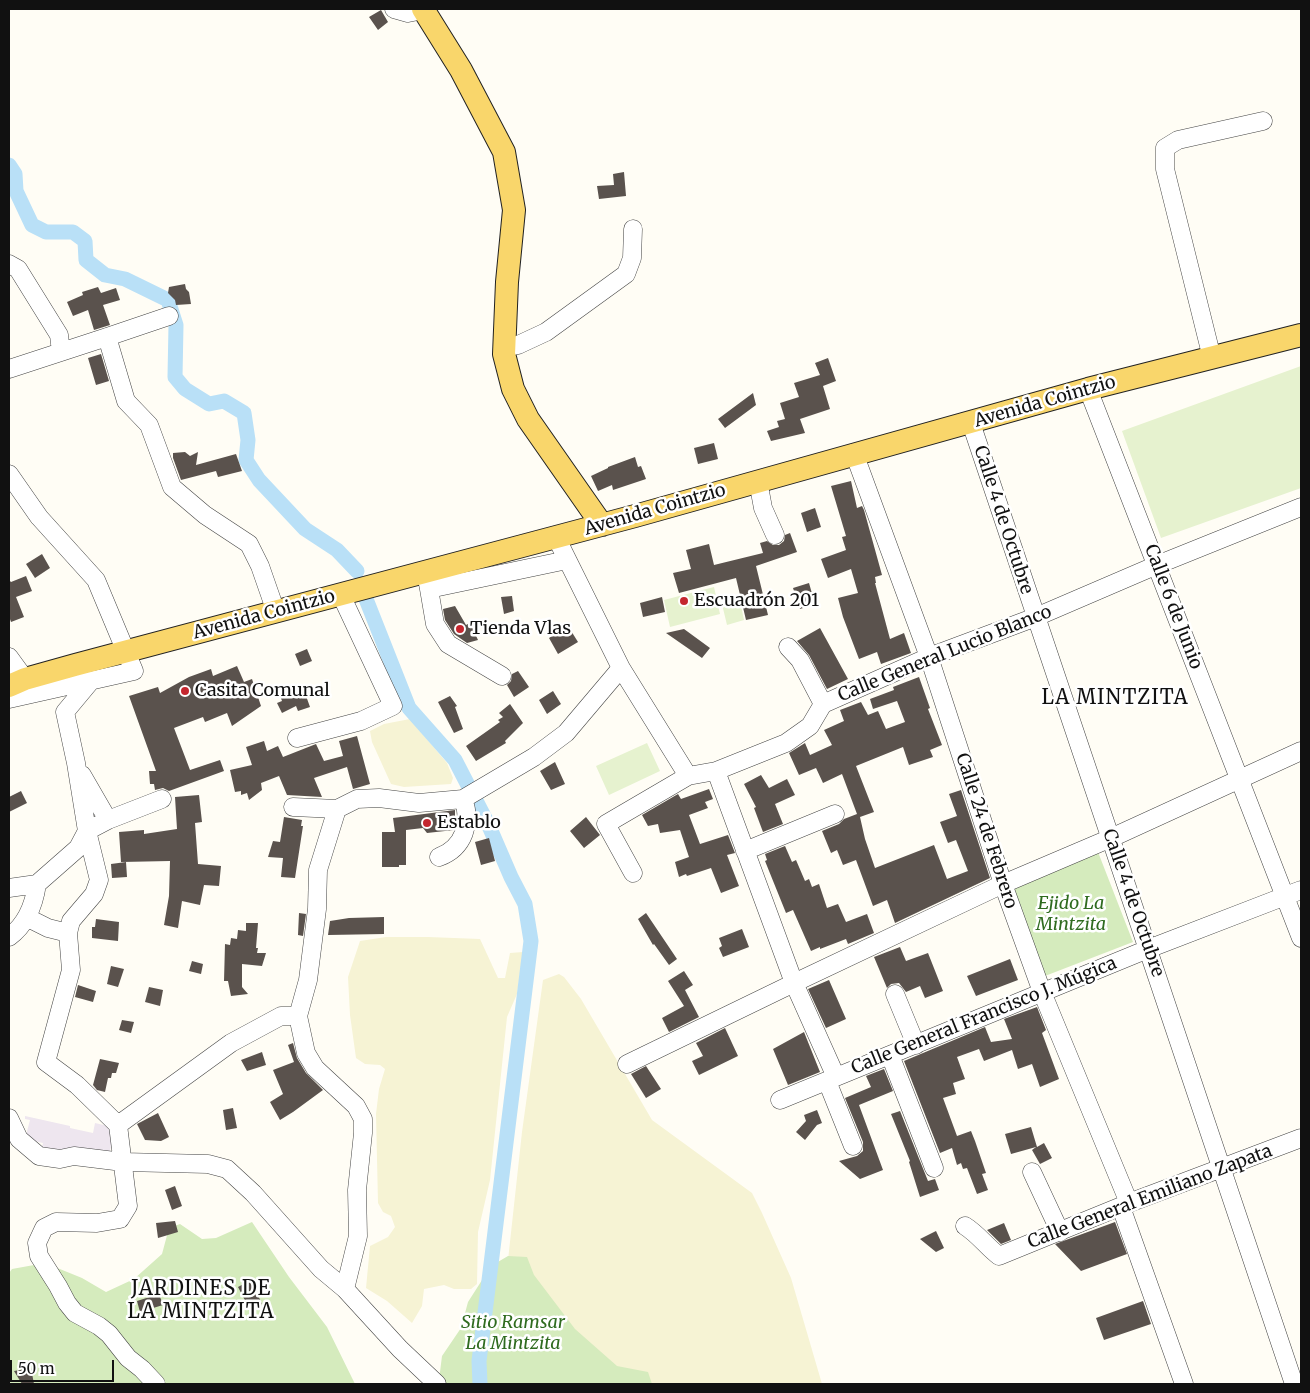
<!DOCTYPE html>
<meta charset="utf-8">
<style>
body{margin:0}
#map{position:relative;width:1310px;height:1393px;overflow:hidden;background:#fffdf5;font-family:Merriweather,serif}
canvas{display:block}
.frame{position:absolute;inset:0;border:10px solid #111;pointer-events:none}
.scale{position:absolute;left:10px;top:1360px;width:104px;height:22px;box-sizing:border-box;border:2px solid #111;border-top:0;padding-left:6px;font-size:15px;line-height:18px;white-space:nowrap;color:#111;-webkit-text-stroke:4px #fff;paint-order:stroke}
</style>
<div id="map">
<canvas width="1310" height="1393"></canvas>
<div class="frame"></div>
<div class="scale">50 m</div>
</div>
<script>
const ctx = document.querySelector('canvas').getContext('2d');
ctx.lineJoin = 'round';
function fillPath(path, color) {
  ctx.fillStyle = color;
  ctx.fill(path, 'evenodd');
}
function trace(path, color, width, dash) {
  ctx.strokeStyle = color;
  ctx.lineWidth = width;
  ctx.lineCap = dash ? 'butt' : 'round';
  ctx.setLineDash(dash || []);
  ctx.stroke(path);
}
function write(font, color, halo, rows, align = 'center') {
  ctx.font = font + ' Merriweather,serif';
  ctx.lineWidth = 5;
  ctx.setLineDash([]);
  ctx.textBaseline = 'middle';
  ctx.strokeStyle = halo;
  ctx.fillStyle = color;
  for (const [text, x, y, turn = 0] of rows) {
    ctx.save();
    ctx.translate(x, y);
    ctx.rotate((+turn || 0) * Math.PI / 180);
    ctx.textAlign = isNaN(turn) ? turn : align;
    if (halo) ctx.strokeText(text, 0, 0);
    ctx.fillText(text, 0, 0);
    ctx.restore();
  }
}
const industrial = new Path2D(`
 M25,1116L70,1126V1128L93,1133L95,1123L112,1127L110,1136L113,1137L108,1159L61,1149L59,1155L41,1151L43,1143L25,1139L30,1120L25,1119Z`);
const farmland = new Path2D(`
 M410,719L447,763L453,778L451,784L404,787L391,784L372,742L370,731L384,724Z
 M386,937H428L480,939L498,978H505L510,953L523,952L517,994L507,1017L490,1180L478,1232L477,1284L471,1289H454L444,1285L424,1289L422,1306L412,1323L387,1301L366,1288L370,1246L388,1237L395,1227L391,1216L383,1212L378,1203L376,1114L379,1089L385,1069L380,1065L365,1064L356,1058L350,1015L348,977L360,941Z
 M559,974L564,977L581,999L652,1120L752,1193L762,1213L791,1278L822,1384H499L502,1315L522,1132L543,980Z`);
const green = new Path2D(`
 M1098,852L1133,942L1045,976L1009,886Z
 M252,1222L289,1277L327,1327L355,1384H9V1273L12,1269L45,1263L82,1278L106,1292L134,1279L162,1254L169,1228L180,1224L202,1239L216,1238Z
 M508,1256L527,1257L534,1275L575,1329L617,1366L648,1372L652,1384H432L439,1380L442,1356L461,1328L468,1302L491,1266Z`);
const pitch = new Path2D(`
 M1301,366V488L1161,538L1122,431Z
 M714,587L720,614L670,627L664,600Z
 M739,596L744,620L727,625L721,600Z
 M647,743L660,771L609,795L596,766Z`);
const canal = new Path2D(`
 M9,165L15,174L16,191L32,225L46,232H73L85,241L86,260L105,275L125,279L168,300L176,325L175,377L185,389L209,404L224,401L244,413L248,440L246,460L259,480L305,529L337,550L357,571
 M364,594L409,708L455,760L489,826L511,877L525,904L531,941L479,1361L480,1384`);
const building = new Path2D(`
 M381,10L388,22L378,30L369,17Z
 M624,172L626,196L599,199L597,186L614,185L613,174Z
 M185,284L186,289L189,292L191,304L176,305L175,300L168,293L169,287Z
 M98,287L101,293L116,288L120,300L103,305L110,325L94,330L88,310L73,316L67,302L83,295L82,292Z
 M101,354L109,381L96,385L88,358Z
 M828,358L836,381L823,386L830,409L800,419L805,433L771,441L767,431L779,427L777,421L785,419L780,403L799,397L794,383L820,375L815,363Z
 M753,393L756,405L725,428L718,419Z
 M714,443L718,459L698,464L694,448Z
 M185,452L190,456L198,452L196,465L236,454L242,471L218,477L216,471L181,480L173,458V453Z
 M635,457L638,467L641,466L646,479L613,490L612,485L598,491L591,476L608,468V467Z
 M851,481L857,508L862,506L864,510L882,575L875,577L876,583H875L890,639L904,633L911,653L881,664L877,652L859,659L843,617L838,598L858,593L851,569L828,578L821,559L846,550L842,537L846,536L831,486Z
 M815,508L821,527L807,532L801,513Z
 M790,533L797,552L756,566L768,615L746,620L736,578L679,593L673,573L691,569L686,550L709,544L714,565L763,553L760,543L767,541L773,545H779L784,541L785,535Z
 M42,554L50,568L35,578L26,564Z
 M26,576L32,591L16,597L24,617L11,622L9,616V580L11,582Z
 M809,583L815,604L800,609L793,588Z
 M512,596L514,611L504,614L501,597Z
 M662,597L665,612L643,617L640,603Z
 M455,606L466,625L470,623L478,640L467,643L454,634L445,620L443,609Z
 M568,626L578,642L558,654L549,638Z
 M820,628L848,679L827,689L809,655L797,641Z
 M684,629L710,648L702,658L666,633Z
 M307,649L312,661L300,666L295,654Z
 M237,666L244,682L252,679L261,706L232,726L227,713L205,722L203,717L174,728L190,770L220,760L224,771L169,791L163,788L155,790L154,784H150L149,771H156L129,696L158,687L160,693L189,677L211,669L213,676Z
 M518,671L529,687L514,697L507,685L511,681L512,674Z
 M919,677L930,708L928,709L942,745L930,750L933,757L909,765L903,747L856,766L874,812L860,817L865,839L875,868L934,845L947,879L968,871L956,840L948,843L940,822L957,816L949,794L961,790L990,878L895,923L887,900L873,906L856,860L843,865L837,850L831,853L822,831L839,824L844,819L857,814L842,774L823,783L816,768L799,775L789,753L805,743L810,755L832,745L824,730L844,721L840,710L861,702L868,715L878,711L886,729L905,722L897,701L873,709L870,699L894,690L893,687Z
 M288,686L293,697L305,693L310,707L298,711L296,706L282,713L277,703L282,701L278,690Z
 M553,691L561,704L547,714L539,700Z
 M450,696L457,706L455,707L463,729L454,733L438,702Z
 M510,704L523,723L505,741L506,743L476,761L466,746L500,722L498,720L503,717L499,713Z
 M357,736L370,784L353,789L347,767L314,778L322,797L287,795L279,776L261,783L262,790L249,800L247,793L241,795V791L235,792L230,770L252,765L246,747L264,741L267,751L278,746L283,757L316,744L324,761L343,756L339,741Z
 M555,762L565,784L551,790L540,771Z
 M761,775L769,788L787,779L795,795L775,804L783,824L763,832L754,808L756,807L744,784Z
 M709,789L713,799L705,802L708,808L689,815L700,844L728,835L735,853L727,855L739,886L721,893L711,868L687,876L686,874L679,877L675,862L689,857L680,830L660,833L658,824L648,826L642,815L678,794L681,799Z
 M21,791L27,803L9,812V797Z
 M199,795L202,822L195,823L198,864L221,866L219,886L204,885L200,905L182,901L178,928L164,925L169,896L170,861L121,862L119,832L144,830V834L177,829L175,797Z
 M455,810V823L454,830L427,833L423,828L406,830V865H399V867H382V832H395L393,818Z
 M284,817L302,820L301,826H303L295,878L281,877L283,858L268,857L273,841L280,842Z
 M586,817L600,835L584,848L570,831Z
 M489,838L495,861L481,865L475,842Z
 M785,846L792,862L796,860L805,881L809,879L812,887L819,884L827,908L838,904L846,922L867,914L874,933L848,944L846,939L820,949V947L811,951L793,910L786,913L765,861L767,860L765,854Z
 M126,862L127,877L112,878L111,864Z
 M299,913L306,914L303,936L298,935Z
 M646,913L677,959L669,965L654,944L653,945L638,919Z
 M384,917V934L328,935L330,921L349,918Z
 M96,919L119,922L118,941L92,938V927H95Z
 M246,923H258L256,948H258L257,953H266L262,966L242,964V987L248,994L231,996L228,981H224L225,944L230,945L231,938L237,939L238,930L246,931Z
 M742,929L749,947L723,957L719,948L722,946L719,938Z
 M900,947L906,961L928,953L943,991L925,998L920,986L906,992L899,983L891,984L887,988L874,957Z
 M1010,959L1018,980L976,996L967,976Z
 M192,961L203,964L201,974L189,971Z
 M111,966L124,969L118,987L107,984Z
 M684,971L693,985L685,990L699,1017L669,1032L662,1018L684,1006L668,981Z
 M829,980L846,1019L826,1028L808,989Z
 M78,985L96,991L93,1002L75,997Z
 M149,987L163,990L160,1006L145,1002Z
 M1037,1007L1046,1030L1042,1033L1059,1079L1040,1087L1032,1064L1018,1069L1012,1050L984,1061L979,1049L957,1057L965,1079L953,1083L956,1094L943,1098L957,1136L971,1131L975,1141L986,1173L982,1174L988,1190L977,1194L967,1168L963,1169L961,1163L957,1165L952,1148L940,1153L904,1061L985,1027L991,1042L1012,1039L1004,1019Z
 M122,1020L134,1022L131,1033L119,1030Z
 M725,1028L738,1056L699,1075L692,1061L703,1056L696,1043Z
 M804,1032L820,1072L788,1085L773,1049Z
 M293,1043L297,1058L306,1073L323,1090L293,1112L280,1120L270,1102L283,1094L273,1070L294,1062L288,1045Z
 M262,1052L266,1065L247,1071L241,1060Z
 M100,1059L119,1063L116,1073H112L111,1078H108L105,1092L97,1090L93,1085Z
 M646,1066L661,1089L646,1098L631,1074Z
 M884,1069L893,1091L859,1105L883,1170L860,1179L839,1161L857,1156L863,1151V1142L845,1098L871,1087L866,1076Z
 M233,1108L237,1128L226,1130L223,1110Z
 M817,1110L822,1123L817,1125L805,1140L796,1132L806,1121L804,1115Z
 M900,1111L928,1181L935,1179L939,1190L920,1197L909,1162L910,1161L891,1114Z
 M158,1113L169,1137L161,1141L145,1140L137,1124Z
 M1031,1127L1037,1147L1044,1143L1052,1158L1040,1164L1032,1150L1036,1147L1011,1154L1005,1134Z
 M175,1186L182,1206L172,1210L165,1190Z
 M175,1221L178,1232L158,1238L156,1223Z
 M1115,1222L1127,1254L1081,1271L1055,1244Z
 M1004,1223L1011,1240L1001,1244L987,1230Z
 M936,1231L944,1248L936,1252L920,1239Z
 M251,1280L262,1304L250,1310L238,1287Z
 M159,1294L163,1305L140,1312L137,1301Z
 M1143,1301L1151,1324L1104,1340L1096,1318Z
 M31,1368L34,1384H22L14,1371Z`);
const minor = new Path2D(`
 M394,9L408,13L423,10
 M9,264L18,269L59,335L61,352
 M107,337L126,401L149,425L172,487L205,515L249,544L260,566L276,612
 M504,348L518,345L546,332L626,274L632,258L633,229
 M1212,358L1165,169V148L1178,140L1263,121
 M9,369L107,337L169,316
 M1088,389L1301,938
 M971,423L1294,1384
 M854,453L929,657L1003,884L1042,992L1129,1203
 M9,474L39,517L96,580L134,671L9,699
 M758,481L763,508L775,535
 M556,537L621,668L688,776
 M426,573L429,589L567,560
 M429,589L435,624L448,644L502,676
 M788,647L800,660L823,704
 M9,657L25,679
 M90,682L65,712L76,763L87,831L99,880L94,894L71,921L68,933L71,970L46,1062L77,1085L118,1125L128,1206L120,1219L97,1223L56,1222L44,1228L37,1243L39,1256L58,1286L67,1303L75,1313L99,1326L109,1334L128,1358L142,1369L156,1384
 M297,738L361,721L393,706L341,595
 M716,771L794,983L836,1077
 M82,775L108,820
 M293,807L337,809L357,799L379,798L419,803L463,799L534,757L566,733L621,668
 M337,809L318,870L317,909L308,980L298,1016L306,1053L315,1068L356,1106L363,1119V1133L357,1190L358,1236L345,1289
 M745,851L835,814
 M439,857C464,848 472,822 463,799
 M633,873L606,824L688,776L716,771L786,743L810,726L823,704L929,657L1036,617L1157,565L1301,507
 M9,888L37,884
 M28,918L48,928L68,933
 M9,937C27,924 34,905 37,884L78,848L87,831L108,820L162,799
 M895,994L916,1045
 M890,1055L934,1168
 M627,1064L794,983L1003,884L1111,838L1301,751
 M827,1081L853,1146
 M780,1100L1148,949L1301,890
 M9,1118L19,1139L39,1156L60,1159L74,1156L123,1162L208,1164L227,1169L253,1193L321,1269L345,1289L400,1349L437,1384
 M118,1125L231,1043L281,1016H298
 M1032,1172L1060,1232
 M1121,1207L1184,1384
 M965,1226C978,1234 987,1247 999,1256L1129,1203L1301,1138`);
const major = new Path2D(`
 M423,9L461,70L504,152L514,210L507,282L504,354L513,389L528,419L602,525
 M9,686L25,679L75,665L635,516L1088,389L1301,335`);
const markers = [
 [684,601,5,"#c4262e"],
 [460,629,5,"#c4262e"],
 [185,691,5,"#c4262e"],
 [427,823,5,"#c4262e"]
];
const streetNames = [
 ["Avenida Cointzio",1045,402,-16],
 ["Avenida Cointzio",655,510,-16],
 ["Calle 4 de Octubre",1003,520,72],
 ["Calle 6 de Junio",1173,607,69],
 ["Avenida Cointzio",264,615,-15],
 ["Calle General Lucio Blanco",945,654,-22],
 ["Calle 24 de Febrero",986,831,72],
 ["Calle 4 de Octubre",1133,903,71],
 ["Calle General Francisco J. Múgica",984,1016,-22],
 ["Calle General Emiliano Zapata",1150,1197,-21]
];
const poiNames = [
 ["Escuadrón 201",694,601],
 ["Tienda Vlas",470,629],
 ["Casita Comunal",195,691],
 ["Establo",437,823]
];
const parkNames = [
 ["Ejido La",1071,904],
 ["Mintzita",1071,925],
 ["Sitio Ramsar",513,1323],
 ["La Mintzita",513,1344]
];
const quarterNames = [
 ["LA MINTZITA",1115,698],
 ["JARDINES DE",201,1289],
 ["LA MINTZITA",201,1312]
];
fillPath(industrial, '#eee6ef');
fillPath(farmland, '#f6f3d4');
fillPath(green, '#d5ebbd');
fillPath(pitch, '#e6f2cf');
trace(canal, '#b9e0f7', 15);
fillPath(building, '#5a524d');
trace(minor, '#444', 19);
trace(major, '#222', 24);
trace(minor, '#fff', 18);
trace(major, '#f9d66b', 22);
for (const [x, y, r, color] of markers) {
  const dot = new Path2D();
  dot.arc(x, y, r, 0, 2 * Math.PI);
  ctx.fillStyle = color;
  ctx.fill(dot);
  trace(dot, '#fff', 2);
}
write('18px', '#111', '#fff', streetNames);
write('18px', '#111', '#fff', poiNames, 'left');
write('italic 18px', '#2f6b1f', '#fff', parkNames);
ctx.letterSpacing = '1px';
write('20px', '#111', '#fff', quarterNames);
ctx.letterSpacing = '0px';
</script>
